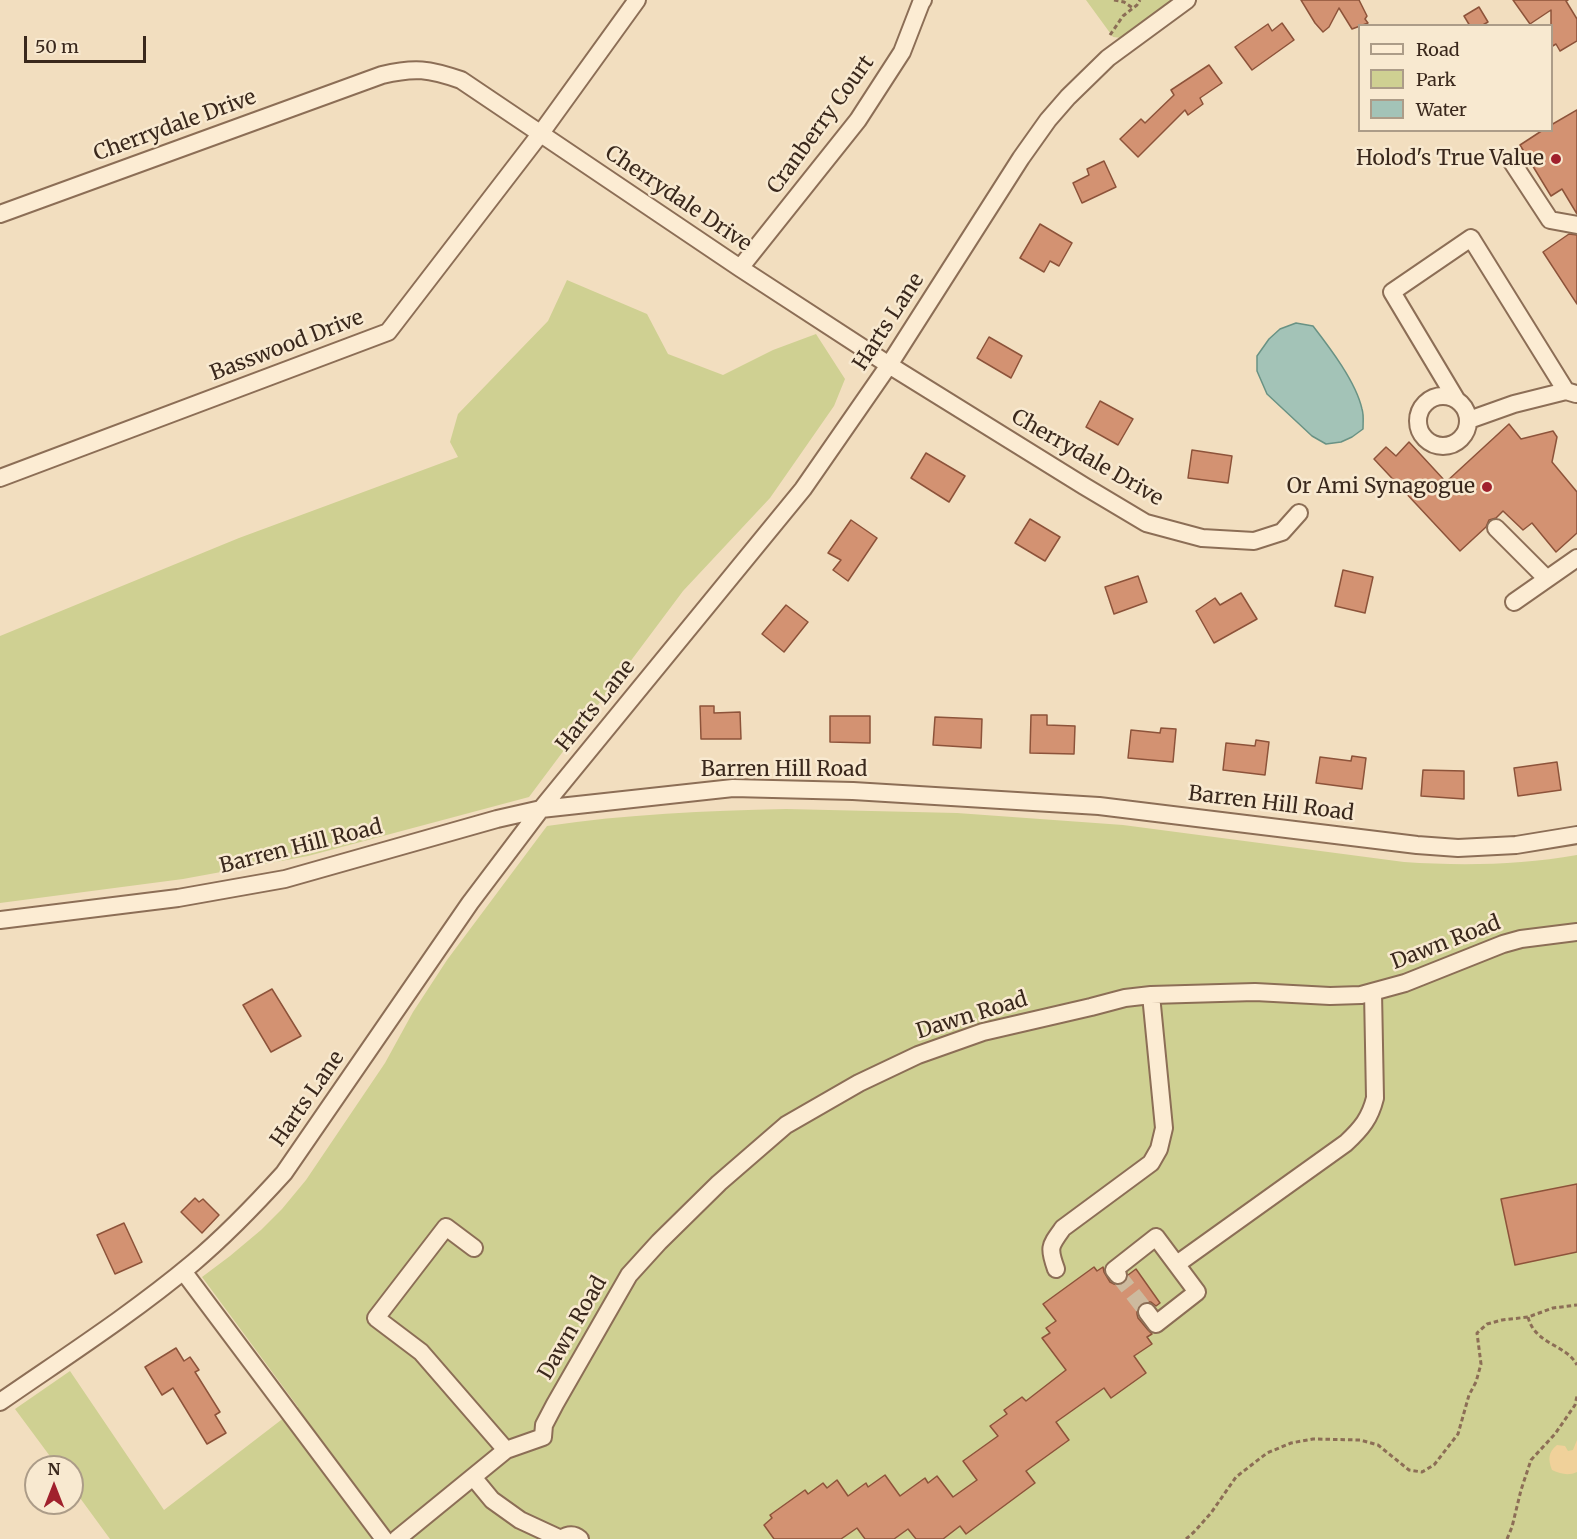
<!DOCTYPE html>
<style>
body{margin:0}
#map{position:relative;width:1577px;height:1539px;overflow:hidden;background:#f2debf;font-family:Merriweather,serif}
canvas{display:block}
.legend{position:absolute;left:1358px;top:24px;width:195px;height:108px;box-sizing:border-box;background:#f8e9d0;border:2px solid #ac9c88;margin:0;padding:8px 10px;list-style:none;font-size:18px;color:#3a281c}
.legend li{display:flex;align-items:center;gap:12px;height:30px}
.legend b{width:30px;border:2px solid #ac9c88}
.north{position:absolute;left:24px;top:1455px;width:60px;height:60px;box-sizing:border-box;background:#f8e9d0;border:2px solid #ac9c88;border-radius:50%;rotate:0deg;font-size:16px;font-weight:700;line-height:24px;text-align:center;color:#3a281c}
.north::after{content:'';display:block;margin:auto;width:21px;height:27px;background:#a0212d;clip-path:polygon(50% 0,100% 100%,50% 72%,0 100%)}
.scale{position:absolute;left:24px;top:36px;width:122px;height:27px;box-sizing:border-box;border:3px solid #3a281c;border-top:0;padding-left:8px;font-size:18px;line-height:21px;white-space:nowrap;color:#3a281c;-webkit-text-stroke:4px #f8e9d0;paint-order:stroke}
</style>
<div id="map">
<canvas width="1577" height="1539"></canvas>
<ul class="legend">
<li><b style="height:8px;background:#fcecd3"></b>Road</li>
<li><b style="height:16px;background:#cfd092"></b>Park</li>
<li><b style="height:16px;background:#a3c3b7"></b>Water</li>
</ul>
<div class="north">N</div>
<div class="scale">50 m</div>
</div>
<script>
const ctx = document.querySelector('canvas').getContext('2d');
ctx.lineJoin = 'round';
function fillPath(path, color) {
  ctx.fillStyle = color;
  ctx.fill(path, 'evenodd');
}
function trace(path, color, width, dash) {
  ctx.strokeStyle = color;
  ctx.lineWidth = width;
  ctx.lineCap = dash ? 'butt' : 'round';
  ctx.setLineDash(dash || []);
  ctx.stroke(path);
}
function write(font, color, halo, rows, align = 'center') {
  ctx.font = font + ' Merriweather,serif';
  ctx.lineWidth = 5;
  ctx.setLineDash([]);
  ctx.textBaseline = 'middle';
  ctx.strokeStyle = halo;
  ctx.fillStyle = color;
  for (const [text, x, y, turn = 0] of rows) {
    ctx.save();
    ctx.translate(x, y);
    ctx.rotate((+turn || 0) * Math.PI / 180);
    ctx.textAlign = isNaN(turn) ? turn : align;
    if (halo) ctx.strokeText(text, 0, 0);
    ctx.fillText(text, 0, 0);
    ctx.restore();
  }
}
const green = new Path2D(`
 M1086,0H1174L1122,38L1113,37Z
 M567,280L647,314L668,354L723,375L773,350L816,334L845,379L834,406L770,498L683,591L529,797L308,856L183,879L0,903V636L239,538L458,457L450,442L458,414L548,321Z
 M786,809L957,813L1123,825L1404,862C1462,866 1520,865 1577,855V1539H110L72,1487V1467H58L15,1409L70,1371L164,1510L298,1407L202,1277L230,1256L261,1230L282,1209L306,1180L385,1063L413,1012L447,960L547,826C626,814 706,811 786,809Z`);
const sand = new Path2D(`
 M1577,1440V1472C1568,1476 1561,1474 1552,1470C1548,1460 1548,1452 1557,1445L1565,1446L1568,1451L1573,1450Z`);
const water = new Path2D(`
 M1296,323L1313,326C1330,348 1356,382 1362,409C1364,415 1363,422 1363,429L1352,437L1341,442L1326,444L1312,436L1267,394L1257,371V356L1269,339L1280,329Z`);
const building = new Path2D(`
 M1301,0H1359L1367,16L1365,19L1368,23L1352,29L1339,8L1329,27L1323,32L1315,23Z
 M1513,0H1568L1566,1L1577,19V41L1560,51L1556,44L1551,47V10L1530,24Z
 M1479,7L1488,22L1481,26H1470L1464,16Z
 M1282,23L1294,40L1252,70L1235,47L1268,24L1272,31Z
 M1209,65L1222,83L1200,98L1203,104L1188,115L1185,110L1138,157L1120,139L1141,119L1145,123L1174,95L1171,90Z
 M1577,110V214L1562,189L1551,196L1520,145L1543,130H1551V125Z
 M1104,161L1116,187L1082,203L1073,183L1089,175L1087,169Z
 M1040,224L1072,243L1059,266L1050,261L1044,272L1020,258Z
 M1569,234L1577,235V304L1543,252Z
 M989,337L1022,356L1011,378L977,358Z
 M1100,401L1133,419L1118,445L1086,427Z
 M1509,424L1521,439L1553,431L1557,437L1552,462L1577,492V533L1556,552L1532,523L1523,530L1503,511L1496,518L1489,520L1486,527L1460,551L1374,459L1386,447L1396,456L1409,442L1446,482Z
 M1192,450L1232,456L1228,483L1188,478Z
 M926,453L965,476L949,502L911,478Z
 M1030,519L1060,537L1045,561L1015,543Z
 M851,520L877,538L848,581L833,570L841,560L828,553Z
 M1343,570L1373,577L1365,613L1335,606Z
 M1138,576L1147,602L1114,614L1105,587Z
 M1241,593L1257,619L1214,643L1196,611L1215,598L1220,605Z
 M786,605L808,622L784,652L762,634Z
 M700,706H714V713L740,712L741,739H701Z
 M1031,715H1047V725L1075,726L1074,754L1030,753Z
 M830,716H870V743L830,742Z
 M935,717L982,719L981,748L933,745Z
 M1161,728L1176,729L1173,762L1128,758L1131,730L1160,733Z
 M1256,740L1269,742L1265,775L1223,770L1226,743L1255,746Z
 M1352,756L1366,758L1362,789L1316,783L1320,757L1351,761Z
 M1557,762L1561,790L1518,796L1514,768Z
 M1423,770L1464,771V799L1421,796Z
 M272,989L301,1036L271,1052L243,1005Z
 M1577,1184V1252L1515,1265L1501,1199Z
 M195,1198L199,1202L203,1199L219,1215L202,1233L181,1212Z
 M124,1223L142,1262L115,1274L97,1235Z
 M1094,1267L1097,1271L1103,1267L1104,1272L1110,1282L1114,1284L1119,1285L1125,1283L1128,1275L1136,1269L1160,1303L1156,1306L1151,1302H1145L1140,1304L1137,1308V1314L1138,1318L1148,1330L1152,1334L1147,1337L1152,1344L1134,1356L1146,1373L1111,1398L1104,1388L1056,1422L1069,1440L1026,1471L1035,1483L966,1534L960,1526L943,1539H916L908,1529L894,1539H865L857,1528L841,1539H774L764,1525L772,1518L770,1515L805,1490L808,1494L823,1483L827,1488L837,1480L848,1496L866,1483L868,1487L885,1475L900,1496L925,1478L928,1483L937,1476L953,1497L977,1480L963,1461L998,1436L990,1426L1007,1414L1004,1410L1022,1397L1026,1401L1066,1370L1042,1338L1050,1333L1046,1328L1056,1321L1043,1304Z
 M176,1348L184,1361L190,1357L199,1370L195,1372L220,1412L215,1415L226,1433L207,1444L173,1388L162,1395L145,1367Z`);
const minorTunnel = new Path2D(`
 M1118,1275L1147,1312`);
const path = new Path2D(`
 M1114,0L1124,2L1133,8
 M1110,35L1123,16L1137,5L1140,0
 M1528,1317C1535,1345 1566,1344 1577,1365
 M1186,1539L1194,1532L1211,1513L1236,1477L1267,1453L1291,1443L1313,1439L1360,1440L1378,1445L1409,1470L1422,1472L1434,1465L1458,1434L1469,1395L1476,1382L1481,1364L1477,1333L1487,1324L1502,1320L1528,1317L1553,1308L1577,1305
 M1507,1539L1512,1527L1521,1490L1531,1460L1555,1434L1575,1405L1577,1396`);
const minor = new Path2D(`
 M1512,162L1550,220L1577,225
 M0,214L382,75C415,67 429,69 461,80L740,268L889,365L1084,486L1146,523L1202,538L1254,541L1282,532L1299,513
 M740,268L858,120L902,52L921,3L923,0
 M1418 421a25 25 0 1 1 50 0a25 25 0 1 1-50 0Z
 M1456,399L1392,292L1471,238L1566,391
 M1469,420L1514,404L1566,391L1576,394
 M0,478L388,332L541,133L637,0
 M1496,528L1547,579
 M1514,602L1577,558
 M0,920L178,898L285,879L497,819L541,809L733,788L853,791L1099,806L1417,845L1458,848L1516,845L1577,835
 M474,1248L446,1227L376,1318L421,1352L506,1450
 M1177,1264L1346,1143C1362,1128 1370,1118 1375,1098L1373,992
 M1056,1269C1048,1247 1050,1246 1063,1228L1151,1163L1159,1149L1164,1128L1151,995
 M183,1271L384,1539
 M1118,1275L1114,1270L1156,1237L1197,1292L1156,1324L1147,1312
 M0,1402C65,1357 132,1314 193,1263C225,1236 255,1205 284,1173L470,903L541,809L803,489L889,365L1021,158L1048,120L1068,97L1108,58L1187,0
 M473,1477L492,1500L520,1520L561,1539
 M397,1539L506,1450L543,1437L544,1425L555,1404L629,1275L659,1242L719,1183L786,1125L859,1083L918,1055L983,1032L1091,1007L1125,998L1151,995L1255,992L1330,996L1361,995L1405,983L1503,944L1521,939L1577,932
 M561,1539C567,1535 573,1533 580,1539`);
const markers = [
 [1556,159,6,"#a0212d"],
 [1487,487,6,"#a0212d"]
];
const streetNames = [
 ["Cranberry Court",821,125,-54],
 ["Cherrydale Drive",175,126,-20],
 ["Cherrydale Drive",678,199,34],
 ["Harts Lane",889,322,-57],
 ["Basswood Drive",287,346,-21],
 ["Cherrydale Drive",1087,458,30],
 ["Harts Lane",596,706,-51],
 ["Barren Hill Road",784,770],
 ["Barren Hill Road",1271,804,7],
 ["Barren Hill Road",301,847,-14],
 ["Dawn Road",1446,943,-21],
 ["Dawn Road",972,1016,-17],
 ["Harts Lane",308,1099,-55],
 ["Dawn Road",573,1328,-60]
];
const poiNames = [
 ["Holod's True Value",1544,159],
 ["Or Ami Synagogue",1475,487]
];
fillPath(green, '#cfd092');
fillPath(sand, '#f0d19a');
fillPath(water, '#a3c3b7');
trace(water, '#699284', 1.5);
fillPath(building, '#d39272');
trace(building, '#8d533a', 1.5);
trace(minorTunnel, '#cdba9e', 16, [16, 8]);
trace(minor, '#8c6e56', 20);
trace(path, '#8c6e56', 3, [4.5, 3]);
trace(minor, '#fcecd3', 16);
for (const [x, y, r, color] of markers) {
  const dot = new Path2D();
  dot.arc(x, y, r, 0, 2 * Math.PI);
  ctx.fillStyle = color;
  ctx.fill(dot);
  trace(dot, '#f8e9d0', 2);
}
write('21px', '#3a281c', '#f8e9d0', streetNames);
write('21px', '#3a281c', '#f8e9d0', poiNames, 'right');
</script>
